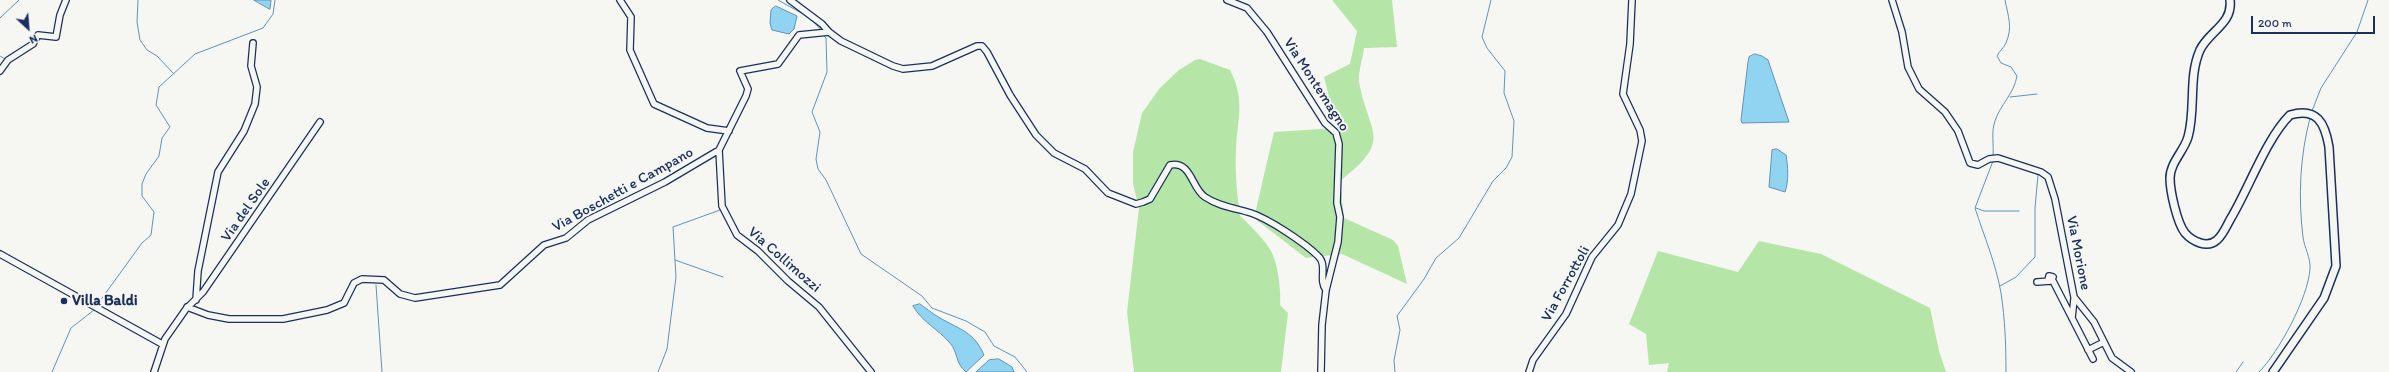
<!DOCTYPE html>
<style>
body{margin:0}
#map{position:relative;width:2389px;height:372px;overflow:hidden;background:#f6f6f2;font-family:Itim,sans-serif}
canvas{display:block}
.north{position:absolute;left:8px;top:8px;width:40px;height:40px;-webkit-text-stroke:3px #f6f6f2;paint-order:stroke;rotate:154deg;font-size:11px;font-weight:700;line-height:16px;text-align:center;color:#1b2f5e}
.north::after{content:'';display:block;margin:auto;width:14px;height:18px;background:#1b2f5e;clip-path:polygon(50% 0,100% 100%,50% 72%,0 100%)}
.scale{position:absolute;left:2251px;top:16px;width:124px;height:18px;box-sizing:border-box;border:2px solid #1b2f5e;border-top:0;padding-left:5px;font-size:12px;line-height:14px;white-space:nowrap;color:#1b2f5e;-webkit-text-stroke:3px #f6f6f2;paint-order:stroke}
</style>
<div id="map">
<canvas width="2389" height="372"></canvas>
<div class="north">N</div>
<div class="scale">200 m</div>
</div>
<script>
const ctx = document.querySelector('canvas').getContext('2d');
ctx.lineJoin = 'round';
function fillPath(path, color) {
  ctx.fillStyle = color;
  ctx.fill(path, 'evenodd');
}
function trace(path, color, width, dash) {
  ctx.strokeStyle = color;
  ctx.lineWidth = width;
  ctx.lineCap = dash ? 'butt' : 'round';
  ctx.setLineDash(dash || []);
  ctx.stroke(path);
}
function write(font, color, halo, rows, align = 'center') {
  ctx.font = font + ' Itim,sans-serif';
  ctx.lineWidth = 4;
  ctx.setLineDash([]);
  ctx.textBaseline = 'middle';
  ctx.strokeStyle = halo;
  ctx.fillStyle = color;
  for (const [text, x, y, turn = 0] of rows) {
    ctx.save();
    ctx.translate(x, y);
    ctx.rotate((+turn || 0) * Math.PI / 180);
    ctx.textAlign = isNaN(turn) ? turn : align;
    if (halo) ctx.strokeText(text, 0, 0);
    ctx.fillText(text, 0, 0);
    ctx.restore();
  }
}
const green = new Path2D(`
 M1332,0H1392L1397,47L1364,48C1363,58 1358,72 1359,82C1369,136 1394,139 1340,181L1344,218L1393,240L1398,246L1407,284L1342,254L1306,258L1254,218L1274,132L1337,128L1324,77L1350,64L1357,31Z
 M1200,59L1230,70C1246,102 1237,118 1236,151C1235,173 1237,194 1240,216C1249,224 1265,240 1271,251C1278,264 1281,290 1280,305L1288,313L1281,372H1134L1127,312L1139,208L1133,184V152L1142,113L1160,88L1179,70L1195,60Z
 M1759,241L1821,254L1930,308L1939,351L1946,372H1667L1669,363L1649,365L1646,334L1629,324L1658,251L1738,272Z`);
const water = new Path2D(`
 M254,0H271L270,9Z
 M776,6L797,16L794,29L789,34L772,30L770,23L771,10Z
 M1755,54L1762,56L1768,60L1789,122L1742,123L1741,120L1748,62L1749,57Z
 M1777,149L1786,155C1788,166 1789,181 1785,192L1769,187L1772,150Z
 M920,304C927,309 933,314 940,318C961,330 974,332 984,355L966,372C955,363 958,352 950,343C938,329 922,322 913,306Z
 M999,359L1012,367L1014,372H976L989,360Z`);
const stream = new Path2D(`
 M138,0L137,22L140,40L147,50L157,56L174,74
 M778,0L805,15
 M0,18L19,0
 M814,22L821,30
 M823,35L826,38L827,72L812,112L820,132L816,159L818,169L826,180L861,254L922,296L932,308L966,321L985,332L994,346L1015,357L1027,372
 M0,56L5,59
 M2010,97L2037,94
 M2312,111L2321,88L2357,32L2368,0
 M1993,156C1994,145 1991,132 1995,121C2000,105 2014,94 2017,76L2011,67L2001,63L1997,56C1999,51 2004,48 2006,43C2013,27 2008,16 2005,0
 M1993,161L1975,208C1984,236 1996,264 2001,293C2005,319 2006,345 2006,372
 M1976,208L1984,211H2019
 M675,260L723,277
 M376,285L382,372
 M2000,286L2016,277L2035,257V208L2038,175
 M97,305L142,243L151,235L154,212L142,196V184L146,174L159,156L162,138L170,127L156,105L159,87L195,54L263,28L273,14L275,0
 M52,372L71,328L94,310
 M658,372L667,349L676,277L673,227L720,210
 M1395,372L1394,360L1400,330L1397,316L1424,279L1436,258L1459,238L1493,181L1506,168L1512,157L1514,121L1504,93L1505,71L1487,48L1482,37L1491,0
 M2236,372L2243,362
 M2259,372C2279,352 2308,298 2310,269C2311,258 2304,247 2303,237C2298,197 2300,156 2310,118`);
const minor = new Path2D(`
 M620,0L631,17L630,50L654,104L707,128L729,131
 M790,0L822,24L829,32
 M1227,0L1247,8L1267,32L1325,123L1336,133L1339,144L1337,203L1340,217L1338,242L1326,290L1322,325L1321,372
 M1892,0L1902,32L1908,67L1919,89L1945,112L1958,131L1970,163L1978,165L1989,159L1998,158L2041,172L2048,177L2055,199L2074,297L2094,322L2112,358L2131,372
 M0,71L8,60L33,44L38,35L56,37L60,15L66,0
 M719,150L722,206L737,235L758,251L788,281L819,307L871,372
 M0,254L162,344
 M2053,281L2093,359
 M2037,282L2051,281L2053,277L2049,276L2048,280
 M196,300L198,271L218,172L244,131L255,104L257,87L251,66L253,43
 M187,307L208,315L229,319H283L327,310L344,303L354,283L362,279L384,280L400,294L415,298L500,285L544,245L566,238L588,220L665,182L719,150L746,96L748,89L740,71L778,64L799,35L829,32L841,41L893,66L903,69L932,66L977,46H982L987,52L1010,95L1036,135L1054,153L1085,169L1108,193L1136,204L1143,202L1150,199L1170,165C1192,161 1191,188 1205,197C1220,207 1236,208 1251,213C1269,219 1305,243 1318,256C1328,265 1318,280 1326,290
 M2072,318L2074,299
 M2088,350L2104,342
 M154,372L165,339L186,309L203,292L320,122
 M1529,372L1533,360L1566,314L1592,257L1618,225L1631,194L1642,141L1640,130L1623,94L1630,44L1632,0`);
const major = new Path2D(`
 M2230,0C2233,24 2209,31 2200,50C2188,77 2196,109 2188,137C2184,151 2170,163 2170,178C2170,191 2177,223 2185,233C2192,241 2207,249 2217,240C2223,235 2227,225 2231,218C2249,188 2266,139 2290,115C2317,107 2325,123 2329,147L2336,266L2324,298L2273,372`);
const markers = [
 [64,301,4,"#1b2f5e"]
];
const streetNames = [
 ["Via Montemagno",1316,85,57],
 ["Via Boschetti e Campano",623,190,-29],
 ["Via del Sole",246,210,-55],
 ["Via Morione",2078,253,79],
 ["Via Collimozzi",784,260,41],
 ["Via Forrottoli",1566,284,-61]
];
const poiNames = [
 ["Villa Baldi",72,301]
];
fillPath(green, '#b5e6a7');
fillPath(water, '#90d4f2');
trace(water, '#6192b7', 1);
trace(stream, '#6192b7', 1);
trace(minor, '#1b2f5e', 8);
trace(major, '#1b2f5e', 10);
trace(minor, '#f6f6f2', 5.5);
trace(major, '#f6f6f2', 7);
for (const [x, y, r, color] of markers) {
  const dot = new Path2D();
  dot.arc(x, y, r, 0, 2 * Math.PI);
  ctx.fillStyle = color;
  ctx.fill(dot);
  trace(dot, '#f6f6f2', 1.5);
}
write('15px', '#1b2f5e', '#f6f6f2', streetNames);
write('bold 15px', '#1b2f5e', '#f6f6f2', poiNames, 'left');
</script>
